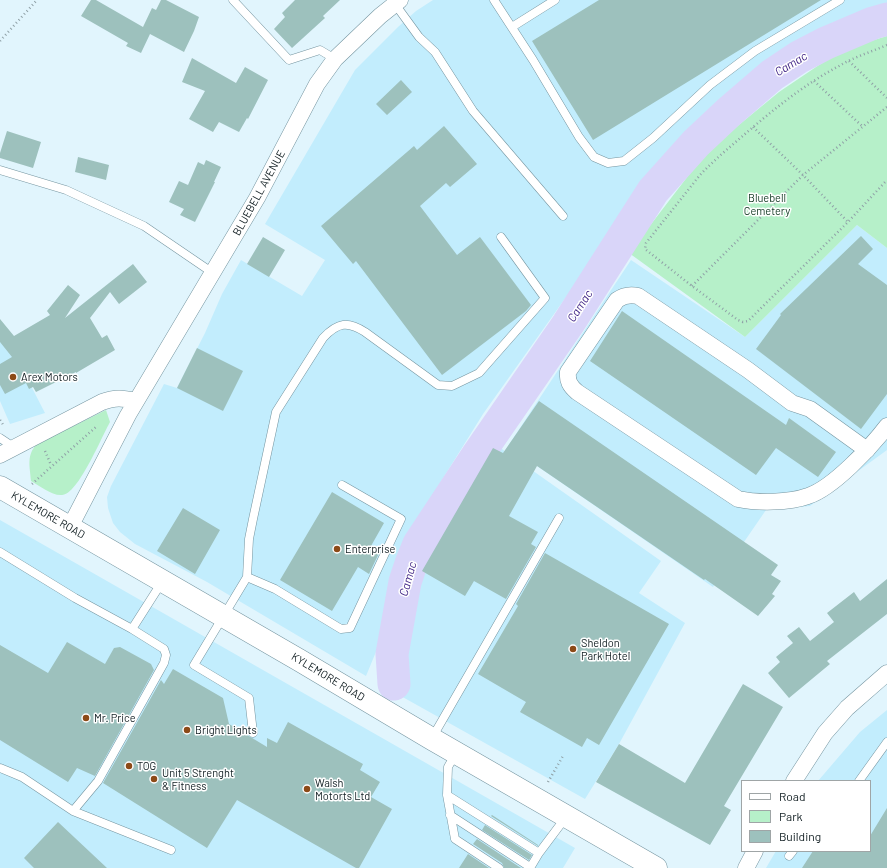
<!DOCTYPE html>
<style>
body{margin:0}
#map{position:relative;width:887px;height:868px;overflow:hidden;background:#e1f5fd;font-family:Barlow,sans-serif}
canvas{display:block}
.legend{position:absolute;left:741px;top:780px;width:130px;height:72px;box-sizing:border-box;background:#fff;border:1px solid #9fa5a6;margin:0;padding:5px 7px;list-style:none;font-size:12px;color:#101d21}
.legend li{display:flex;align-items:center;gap:8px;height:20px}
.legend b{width:20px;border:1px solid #9fa5a6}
</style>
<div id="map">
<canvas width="887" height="868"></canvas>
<ul class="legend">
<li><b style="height:5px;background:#fff"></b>Road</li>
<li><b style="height:11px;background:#b6f0c9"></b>Park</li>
<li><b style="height:11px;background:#9dc1bd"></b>Building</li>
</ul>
</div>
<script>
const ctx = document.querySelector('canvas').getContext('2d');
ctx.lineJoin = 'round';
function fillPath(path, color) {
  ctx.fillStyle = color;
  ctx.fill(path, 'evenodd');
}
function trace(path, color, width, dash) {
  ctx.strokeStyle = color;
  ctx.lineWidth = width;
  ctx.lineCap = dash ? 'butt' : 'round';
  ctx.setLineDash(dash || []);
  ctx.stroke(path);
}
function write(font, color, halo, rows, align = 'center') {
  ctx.font = font + ' Barlow,sans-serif';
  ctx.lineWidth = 3;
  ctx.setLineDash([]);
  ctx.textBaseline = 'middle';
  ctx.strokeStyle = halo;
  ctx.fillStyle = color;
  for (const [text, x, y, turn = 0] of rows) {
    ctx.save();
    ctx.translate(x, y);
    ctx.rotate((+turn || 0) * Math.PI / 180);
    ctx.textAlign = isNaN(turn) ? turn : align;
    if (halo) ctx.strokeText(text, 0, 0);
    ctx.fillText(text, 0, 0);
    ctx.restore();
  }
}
const built = new Path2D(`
 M433,0H887V3L832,23L786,50L721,102L664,161L608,238L483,414L409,533L397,560L385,630L366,676L207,582L135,544L120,532L113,523L108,508L107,497L111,486L164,384L177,388L205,333L222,294L241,260L302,296L325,260L265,224L355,70L398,27L416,11Z
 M857,225L887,248V450L810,506L766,510L713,587L508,446L631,260L745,337Z
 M0,337L14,353L45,413L10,424L0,401Z
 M492,442L661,561L639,593L685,623L619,744L585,799L399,695L404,648L419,566Z
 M0,520L575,848L563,868H0Z
 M887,710V868H766L776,851H870V781H818L860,732Z`);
const green = new Path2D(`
 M887,36V248L857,225L745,337L629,253L701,159L712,147L779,92L819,65L848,48Z
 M106,410L110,422C102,436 78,495 62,495C52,496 40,486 31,481C30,467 26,455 37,444Z`);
const river = new Path2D(`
 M394,684L392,654L405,582L411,564L419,544L477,456L568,324L653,191L696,143L729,112L772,75L799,57L826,43L873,23L887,19`);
const building = new Path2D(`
 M91,0H96L143,27L152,8L156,10L161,0H166L199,17L194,31L184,52L150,34L141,53L126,46L128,43L81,16Z
 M295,0H340L323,16L325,18L292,48L274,29L285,17L282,13Z
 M599,0H821L593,140L532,41Z
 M192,58L236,83L245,67L268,80L248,119L247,118L239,132L219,122L213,132L189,119L205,91L182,82Z
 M401,80L412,92L387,115L376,104Z
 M444,126L477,164L450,187L446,183L420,206L457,255L480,237L531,305L526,311L442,375L356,261L353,264L321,226L414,146L417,150Z
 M7,131L41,142L33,168L0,158V153Z
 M78,157L109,165L106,180L75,172Z
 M206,160L221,167L214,182H215L195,222L180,215L184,209L169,202L179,181L188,185L198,162L204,165Z
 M861,236L873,249L858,264L887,285V394L861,429L756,349L781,315L780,314Z
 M263,237L285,250L269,277L247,264Z
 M133,264L147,282L119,304L110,292L90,318L102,338L107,335L115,350L76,373V372L36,392L33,387L29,389L26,383L5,394L0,385V364L12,357L0,342V319L14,336L50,315L47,311L68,285L80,295L65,318Z
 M622,311L786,425L789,418L836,452L818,477L776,448L756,475L590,361Z
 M197,348L243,371L223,411L177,388Z
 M539,401L778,565L771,575L781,581L772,594L775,596L758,616L705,579L704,580L537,466L509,516L538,532L531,544L536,547L506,599L474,581L465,596L422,571L493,448L503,453Z
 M332,492L384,523L371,546L380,551L369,574L358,567L332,611L280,580Z
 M183,508L220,530L195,574L157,551Z
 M545,553L669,624L599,745L587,738L582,747L520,712L526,702L478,674L518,606L516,604Z
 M887,579V614L827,661L830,664L789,698L768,673L780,662L776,657L793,643L787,636L799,627L810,641L834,622L827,613L854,592L860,601Z
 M67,642L105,664L114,648L120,647L151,664L154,670L95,776L77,768L68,782L0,740V645L48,673Z
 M173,669L223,698L229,724L267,747V738L277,743L288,722L363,764L360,770L380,782L371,797L392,809L359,868H356L237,800L207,848L103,783L161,680L164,684Z
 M743,684L783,707L724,806L731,810L710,845L596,782L619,744L685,783Z
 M887,808V868H802L813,851H870V836Z
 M492,815L538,845V846L491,816Z
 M58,822L107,868H34L24,858Z
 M485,825L532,855L529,860L482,830Z
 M477,839L521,868H504L502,863L473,844Z
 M468,854L489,868H459Z`);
const path = new Path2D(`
 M0,41L37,0
 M887,45C871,52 854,57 839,66C805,84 774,109 745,134C730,147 714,160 700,175L646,243L645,249L692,286L738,320L743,322L748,321L848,222L887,180
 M849,61L887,98
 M814,81L862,126
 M753,127L803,175L848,222
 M692,286L803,175L887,107
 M0,420L4,426
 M45,451L51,465
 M32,484L97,426
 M548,782L563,756`);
const lane = new Path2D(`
 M233,0L289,60L320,50L335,59
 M494,0L533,60L579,137L594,157L608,163L624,161L653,138L710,85L755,51L840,0
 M395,4L419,37L435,52L473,111L563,216
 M512,27L555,0
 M0,170L66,190L144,226L213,273
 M0,438L15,448
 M0,552L75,598L132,629L162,582
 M247,577L275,589L341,629L350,628L401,519L342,485
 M253,733L249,698L194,665L247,577L249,539L253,519L276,412L323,338C338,322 348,321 365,332L438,385L452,386L479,373L545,298L501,237
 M432,738L559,518
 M456,753L448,767L447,795L455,839L499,868
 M0,768L22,777L73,811L171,850
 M859,781L887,742
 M447,795L539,853
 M73,811L98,781L164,663L166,655L164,649L132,629
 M450,815L530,867
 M789,856L793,851
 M530,868L539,853L566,817`);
const street = new Path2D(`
 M867,450L810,409L792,403L748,370L638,296C630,294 624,295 617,300L568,372C567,381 570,386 577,392L738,499C757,503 789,503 808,496C833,488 871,447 887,426
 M0,455L102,402C116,397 122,398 136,401
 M70,527L128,415L257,198L317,84L335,59L380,16L400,0
 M794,781L825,733L847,708L887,673
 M746,868L755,851`);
const secondary = new Path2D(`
 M0,487L299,660L432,739L656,868`);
const markers = [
 [13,377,4,"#8c4a17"],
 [337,549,4,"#8c4a17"],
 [573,649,4,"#8c4a17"],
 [86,718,4,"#8c4a17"],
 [187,730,4,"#8c4a17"],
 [129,766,4,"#8c4a17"],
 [154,779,4,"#8c4a17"],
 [307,789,4,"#8c4a17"]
];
const streetNames = [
 ["BLUEBELL AVENUE",259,193,-61],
 ["KYLEMORE ROAD",48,515,30],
 ["KYLEMORE ROAD",328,677,31]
];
const parkNames = [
 ["Bluebell",767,198],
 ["Cemetery",767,211]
];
const poiNames = [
 ["Arex Motors",21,377],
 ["Enterprise",345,549],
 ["Sheldon",581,643],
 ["Park Hotel",581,656],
 ["Mr. Price",94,718],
 ["Bright Lights",195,730],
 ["TOG",137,766],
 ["Unit 5 Strenght",162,773],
 ["& Fitness",162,786],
 ["Walsh",315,783],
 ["Motorts Ltd",315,796]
];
const waterNames = [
 ["Camac",791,64,-31],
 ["Camac",580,306,-57],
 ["Camac",408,579,-74]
];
fillPath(built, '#c2edfd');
fillPath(green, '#b6f0c9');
trace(river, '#d9d5f9', 33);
fillPath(building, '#9dc1bd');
trace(lane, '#7595a0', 9);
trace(street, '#7595a0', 17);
trace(secondary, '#7595a0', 23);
trace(path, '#8fa0a6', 2.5, [1, 3]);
trace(lane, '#fff', 8);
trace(street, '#fff', 16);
trace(secondary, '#fff', 22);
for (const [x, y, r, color] of markers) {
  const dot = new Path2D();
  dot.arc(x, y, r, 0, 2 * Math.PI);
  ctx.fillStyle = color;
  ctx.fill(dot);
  trace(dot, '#fff', 1.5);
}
write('11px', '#101d21', '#fff', streetNames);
write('11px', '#113922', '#fff', parkNames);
write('11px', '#101d21', '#fff', poiNames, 'left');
write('italic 12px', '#402486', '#fff', waterNames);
</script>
